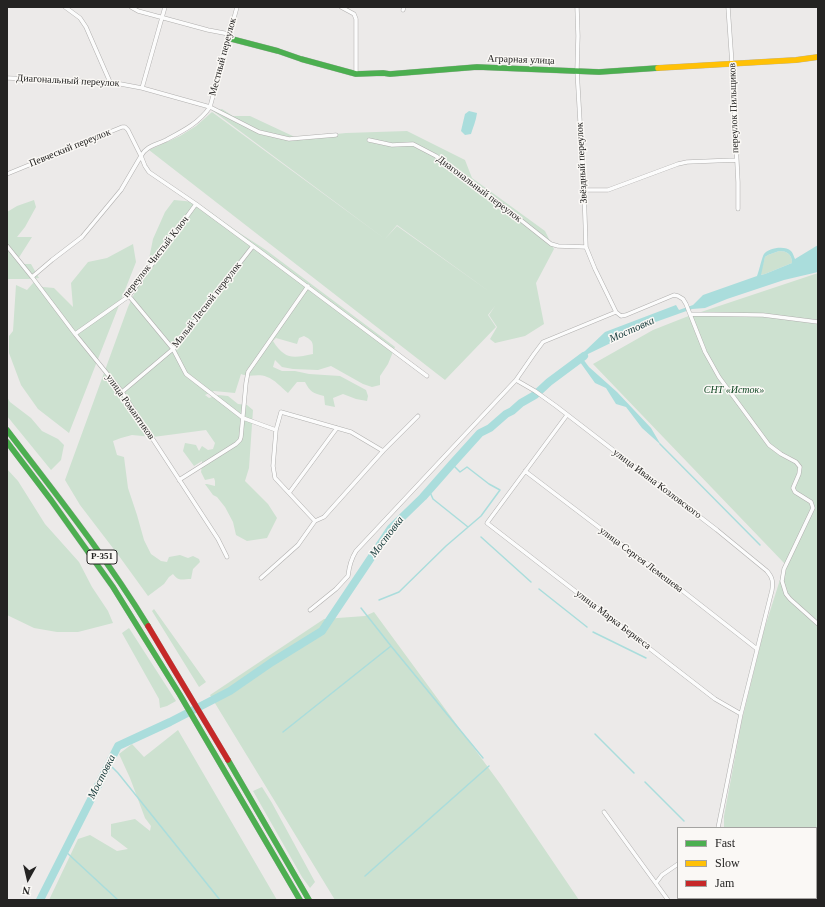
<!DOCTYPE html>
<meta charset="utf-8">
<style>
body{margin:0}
#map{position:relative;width:825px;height:907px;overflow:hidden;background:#eceae9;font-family:"Times New Roman",serif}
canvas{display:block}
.frame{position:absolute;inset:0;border:8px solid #242322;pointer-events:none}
.legend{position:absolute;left:677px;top:827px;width:140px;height:72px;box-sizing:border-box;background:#faf8f5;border:1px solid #a4a3a1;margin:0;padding:5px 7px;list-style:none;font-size:12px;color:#242322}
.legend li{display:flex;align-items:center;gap:8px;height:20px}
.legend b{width:20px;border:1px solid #a4a3a1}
.north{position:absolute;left:8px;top:859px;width:40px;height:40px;-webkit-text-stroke:3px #faf8f5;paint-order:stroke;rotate:188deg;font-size:11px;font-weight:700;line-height:16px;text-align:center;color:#242322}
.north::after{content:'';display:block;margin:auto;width:14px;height:18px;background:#242322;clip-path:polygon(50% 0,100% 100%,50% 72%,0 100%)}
</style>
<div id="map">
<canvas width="825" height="907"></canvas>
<div class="frame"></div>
<ul class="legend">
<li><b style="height:5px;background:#4caf50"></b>Fast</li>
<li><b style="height:5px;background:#ffc107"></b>Slow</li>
<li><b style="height:5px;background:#c62828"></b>Jam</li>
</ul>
<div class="north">N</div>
</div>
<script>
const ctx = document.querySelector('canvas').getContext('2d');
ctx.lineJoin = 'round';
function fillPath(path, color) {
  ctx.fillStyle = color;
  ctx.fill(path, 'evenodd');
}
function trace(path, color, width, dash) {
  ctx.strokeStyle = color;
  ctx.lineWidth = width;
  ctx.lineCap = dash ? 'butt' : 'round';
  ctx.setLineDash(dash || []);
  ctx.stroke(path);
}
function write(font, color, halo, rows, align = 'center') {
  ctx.font = font + ' "Times New Roman",serif';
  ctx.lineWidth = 3;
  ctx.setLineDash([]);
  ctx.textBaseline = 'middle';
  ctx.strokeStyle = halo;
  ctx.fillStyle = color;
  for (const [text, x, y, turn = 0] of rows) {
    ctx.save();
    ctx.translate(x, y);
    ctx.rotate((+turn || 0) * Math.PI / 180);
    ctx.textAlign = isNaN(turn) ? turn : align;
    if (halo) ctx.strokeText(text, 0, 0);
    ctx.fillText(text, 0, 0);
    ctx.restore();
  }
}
const green = new Path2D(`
 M222,109L233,116H250L297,138L346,133L407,131L465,160L472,178L545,231L554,249L536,283L544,324L525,336L495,343L490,339L497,327L489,315L495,306L488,315L496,327L445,380L149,150L180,136L196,126L212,112L385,239L397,226L490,292L397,225L385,239L213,111Z
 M34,200L36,207L25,227L17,237H32L18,259L19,264H31L39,278L30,279H7V212L17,206Z
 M174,200L195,202L202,206L238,232L266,250L395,347L388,364L380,376V385L372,387L363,384L331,366L318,370L293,369L282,367L275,360L273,367L282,371H295L309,374L340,376L366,390L368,396L367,401L356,399L343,394L333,398L335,407L325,405L324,396C313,393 310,392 305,382H297L288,393C282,388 274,379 267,377C258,373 249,378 241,374L235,393L214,391L205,395L209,398L218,395L228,396L238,404L247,405L253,410L249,468L245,481L268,504L277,518L267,538L247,541L236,535L233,522L225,507L217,497L213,495L205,484H207L215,486V481L214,478L205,480L201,472L202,466V461L194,466L183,451L185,443L196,445L199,451L202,446L208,450L213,449L215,443L206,430L176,434L153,437L132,435L121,438L113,441L117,455L124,457L128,488L137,515L144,540L151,554L161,561L167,562L169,557L180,555L188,558L193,556L199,559L200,562L193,569L191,579C182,579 179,582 173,574L169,577L164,584L148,596L119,556L80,505L65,480L128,307L148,264L153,239L165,212ZM304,336C314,341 313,343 313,354C293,358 285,360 273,341L276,338L297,344L299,338Z
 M133,244L136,262L69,433L38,409L21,385L9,353V336L13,331L16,285L27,290L34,282L43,287L54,288L73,307L71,283L88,262L107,258Z
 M779,251C787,251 792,254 792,263L765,274L760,275L765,257L768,255Z
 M818,273V900H740V898H816V828H724V816L742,720L764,630L785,564L593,364L653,330L686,317Z
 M7,397L10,402L31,418L42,431L58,439L64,445L61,460L51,470L7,416Z
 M7,469L18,481L45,524L79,562L92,587L108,611L113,623L78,632H57L34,628L7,615Z
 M154,609L206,682L199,687L152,611Z
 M374,612L501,785L579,900H335L210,695L324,619L365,616Z
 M129,628L176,701L167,706L160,708L159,699L122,633Z
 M178,730L277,900H49L78,839L90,835L117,851L128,849L111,836V824L135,819L150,831L151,826L145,818L130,778L119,754L132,744L144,757Z
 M262,787L272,803L315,882L310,888L302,877L253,791Z`);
const water = new Path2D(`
 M469,111L477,113C476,121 473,127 471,134L465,135L461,131L465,114Z
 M818,245V272L784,280L727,299L705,308L692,309L650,324L588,354L583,359L589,367L617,392L651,428L661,445L642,428L626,407L616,404L606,388L595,383L580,362H576L578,356L585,351L605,332L676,305L679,310L693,305L703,295L757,276C759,271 762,257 764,254C768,248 785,245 791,251C793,253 794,257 795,259ZM779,251C787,251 792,254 792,263L765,274L761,275L765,257L768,255Z`);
const stream = new Path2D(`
 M660,444L760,545
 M429,490L433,499L468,527
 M481,537L531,582
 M539,589L587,627
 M379,600L399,592L446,546L481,516L500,490L489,484L467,467L460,472L452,464
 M593,632L646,658
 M391,646L483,758
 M283,732L391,646L361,608
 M595,734L634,773
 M109,764L118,773L220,900
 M645,782L684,821
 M65,851L118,900
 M365,876L489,766`);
const river = new Path2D(`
 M40,900L118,746L170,722L230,691L272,662L322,631L391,528L423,497L452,464L480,433L490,428L506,414L512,411L521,403L535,395L549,382L584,356`);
const street = new Path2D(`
 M65,7L80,18L86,27L110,82
 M131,7L138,11L208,30L229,34
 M237,7L210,107C199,123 183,131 166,140C156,145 146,146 141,156L145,166L149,172L196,204L253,246L427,376
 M341,7L354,14L356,19V74
 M577,7L578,36L577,70L584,190L586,247L595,269L616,312
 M728,7L732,64L738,182V209
 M403,10L404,7
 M7,78L110,82L142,88L210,107L259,132L289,139L336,135
 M142,88L165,7
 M369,140L392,145L413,144L436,156L493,198L551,244L558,246L586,247
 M7,174L122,127H125L128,130L141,156L121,190L82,237L52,260L32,277
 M584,190H608L678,164L687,162L736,160
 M7,246L32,277L75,334L122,392L218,539L227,557
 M129,296L173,349L186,374L243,418L276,430
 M616,312L621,316L626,315L674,295L678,296L683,299L686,304L705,352L719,377L769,445L781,454L796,462L800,467L799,474L793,488L795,492L811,502L813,508L784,569L782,581L786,594L790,599L818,624
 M691,314L763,315L818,322
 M75,334L129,296L196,204
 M516,380L535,391L556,406L717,530L767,571C773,578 773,582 772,590L741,714L718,828
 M122,392L173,349L253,246
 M567,415L487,523L715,699L741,714
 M525,471L621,544L647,563L757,649
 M179,480L236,444L240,440L241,437L246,383L248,372L308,286
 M289,493L337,428
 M315,521L275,478L273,466L276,430L281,412L351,432L383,451
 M261,578L298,545L315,521L324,517L383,451L418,416
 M310,610L336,589L348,576C349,567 351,559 356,551L516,380L534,354L543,342L616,312
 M604,812L668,900
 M656,883L662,875L678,864`);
const fast = new Path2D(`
 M228,38L278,51L301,59L356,74L383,73L390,74L477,67L599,72L658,68
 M7,430C56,494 106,557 148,626
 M7,442L51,500L113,587L180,695L300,900
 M228,760L309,900`);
const slow = new Path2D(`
 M658,68L796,60L818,57`);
const jam = new Path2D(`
 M148,626L228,760`);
const shields = [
 [102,557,30]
];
const shieldNames = [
 ["Р-351",102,557]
];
const streetNames = [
 ["Местный переулок",223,57,-75],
 ["Аграрная улица",521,60,2],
 ["Диагональный переулок",68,81,3],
 ["переулок Пильщиков",734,108,-92],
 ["Певческий переулок",70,148,-22],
 ["Звёздный переулок",582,163,-93],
 ["Диагональный переулок",479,189,37],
 ["переулок Чистый Ключ",156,257,-52],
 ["Малый Лесной переулок",207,305,-52],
 ["улица Романтиков",130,407,55],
 ["улица Ивана Козловского",657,484,37],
 ["улица Сергея Лемешева",641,560,37],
 ["улица Марка Бернеса",613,620,37]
];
const parkNames = [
 ["СНТ «Исток»",734,390]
];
const waterNames = [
 ["Мостовка",632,330,-24],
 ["Мостовка",387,537,-53],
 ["Мостовка",102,777,-63]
];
fillPath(green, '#cde1d0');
fillPath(water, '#aadddc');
trace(stream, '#aadddc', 1.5);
trace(river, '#aadddc', 8);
trace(street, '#b0afae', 4.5);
trace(fast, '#b0afae', 6);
trace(slow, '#b0afae', 6);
trace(jam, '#b0afae', 6);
trace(street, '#fcfcfc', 3.5);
trace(fast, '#4caf50', 5.5);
trace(slow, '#ffc107', 5.5);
trace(jam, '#c62828', 5.5);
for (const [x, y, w] of shields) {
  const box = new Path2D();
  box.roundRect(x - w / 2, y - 7, w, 14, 3);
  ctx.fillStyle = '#faf8f5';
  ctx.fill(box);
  trace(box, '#242322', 1);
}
write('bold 9px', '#242322', null, shieldNames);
write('10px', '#242322', '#faf8f5', streetNames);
write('italic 10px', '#104723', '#faf8f5', parkNames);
write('italic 11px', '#143939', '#faf8f5', waterNames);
</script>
